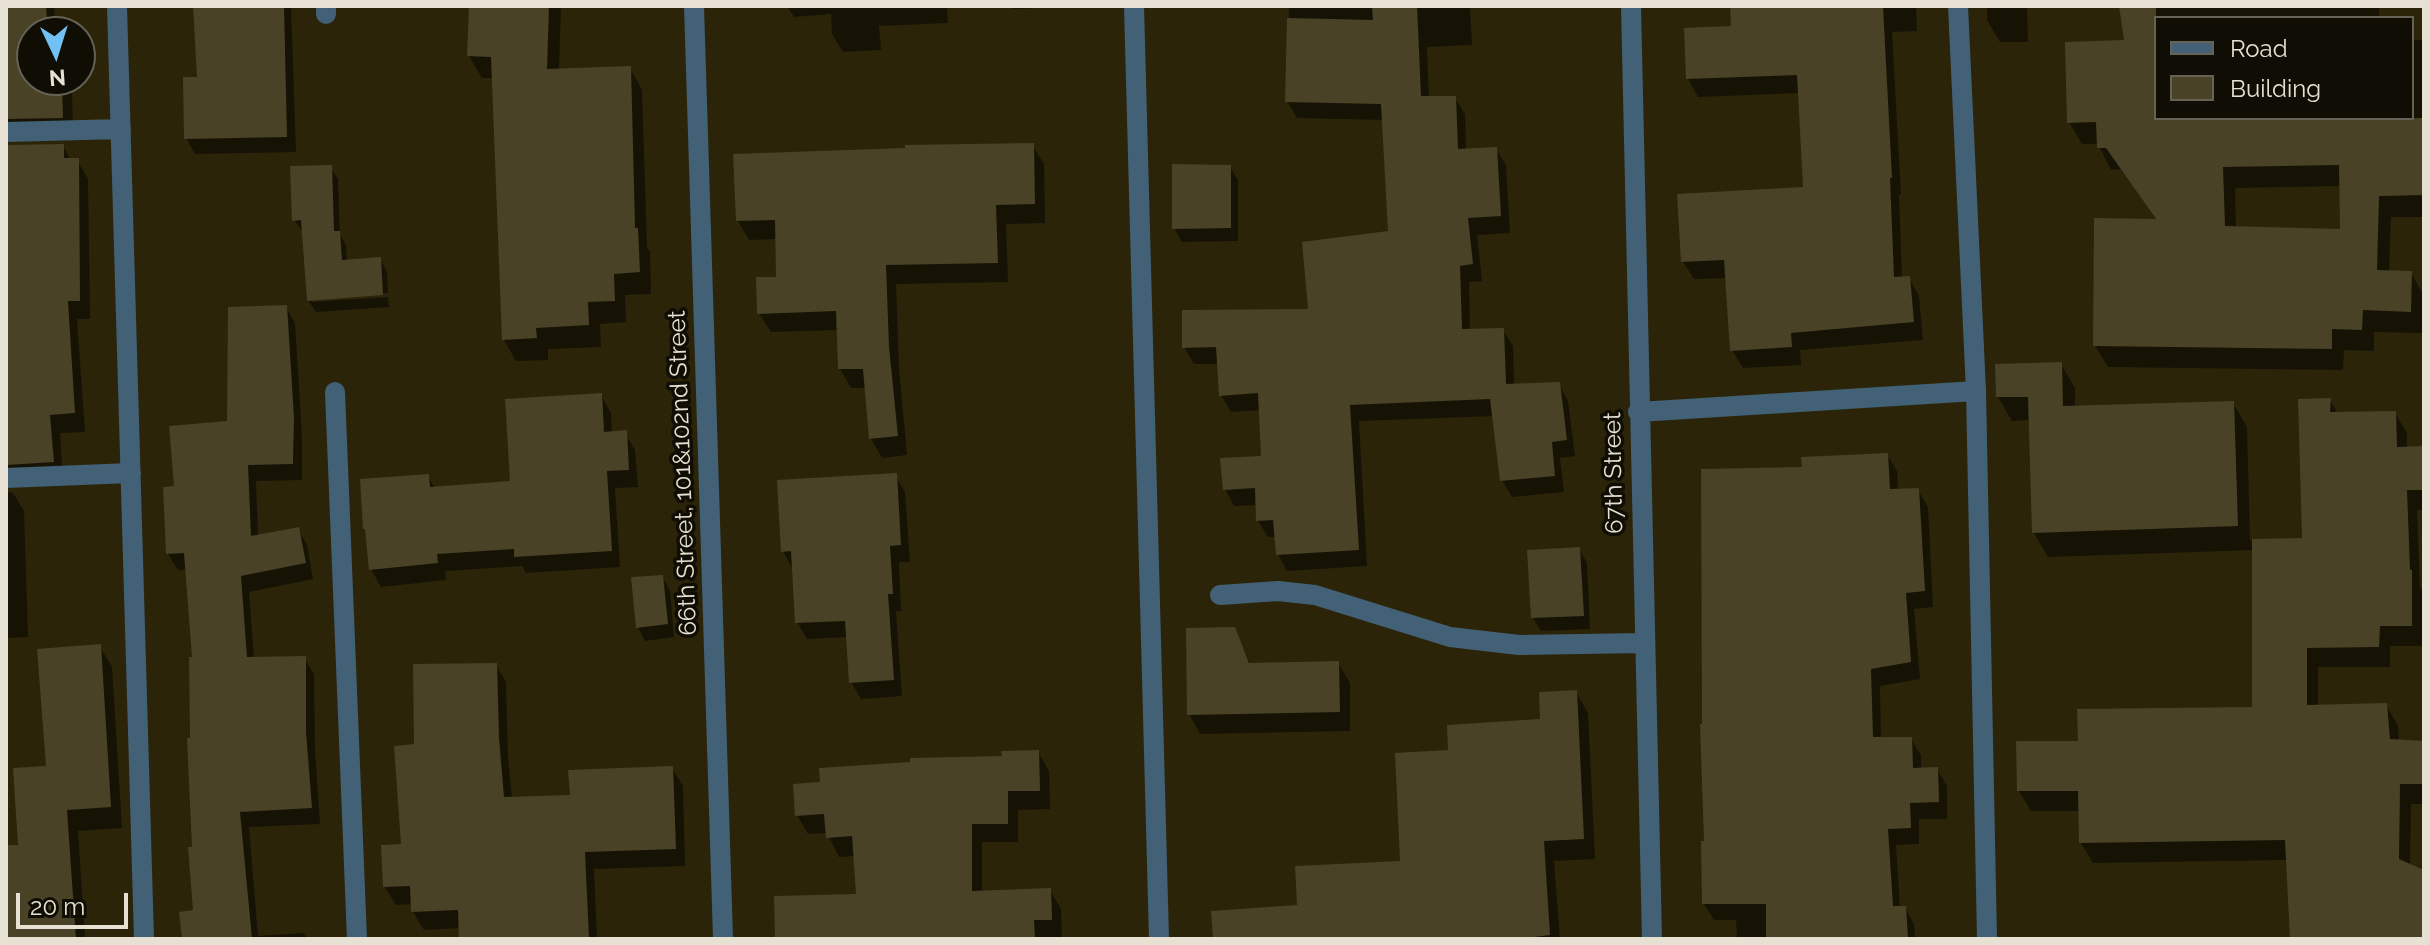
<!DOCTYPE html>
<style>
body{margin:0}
#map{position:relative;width:2430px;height:945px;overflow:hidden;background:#2b2409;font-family:Raleway,sans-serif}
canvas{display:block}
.frame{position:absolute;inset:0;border:8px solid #e6e1d2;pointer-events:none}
.legend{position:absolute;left:2154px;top:16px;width:260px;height:104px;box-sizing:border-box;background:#100d04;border:2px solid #666256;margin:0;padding:10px 14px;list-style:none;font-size:24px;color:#e6e1d2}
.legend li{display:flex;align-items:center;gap:16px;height:40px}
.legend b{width:40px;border:2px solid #666256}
.north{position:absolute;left:16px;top:16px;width:80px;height:80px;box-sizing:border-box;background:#100d04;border:2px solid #666256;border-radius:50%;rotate:176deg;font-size:22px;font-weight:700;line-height:32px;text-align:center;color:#e6e1d2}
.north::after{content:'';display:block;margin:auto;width:28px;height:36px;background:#71c1f4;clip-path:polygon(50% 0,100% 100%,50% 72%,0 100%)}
.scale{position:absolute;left:16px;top:893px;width:112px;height:36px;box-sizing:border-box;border:4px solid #e6e1d2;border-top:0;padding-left:10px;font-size:24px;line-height:28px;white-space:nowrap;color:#e6e1d2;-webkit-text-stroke:6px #100d04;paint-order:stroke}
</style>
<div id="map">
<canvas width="2430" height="945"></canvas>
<div class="frame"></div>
<ul class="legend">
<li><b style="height:10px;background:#426176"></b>Road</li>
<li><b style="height:22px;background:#494227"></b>Building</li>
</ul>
<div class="north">N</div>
<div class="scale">20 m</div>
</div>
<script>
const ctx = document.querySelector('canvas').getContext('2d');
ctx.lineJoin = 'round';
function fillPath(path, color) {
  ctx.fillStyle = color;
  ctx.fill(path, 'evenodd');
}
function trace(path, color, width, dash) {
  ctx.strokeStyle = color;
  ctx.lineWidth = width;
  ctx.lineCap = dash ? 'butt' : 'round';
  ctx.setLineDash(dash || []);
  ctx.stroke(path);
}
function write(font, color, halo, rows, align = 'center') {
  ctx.font = font + ' Raleway,sans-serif';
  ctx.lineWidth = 7;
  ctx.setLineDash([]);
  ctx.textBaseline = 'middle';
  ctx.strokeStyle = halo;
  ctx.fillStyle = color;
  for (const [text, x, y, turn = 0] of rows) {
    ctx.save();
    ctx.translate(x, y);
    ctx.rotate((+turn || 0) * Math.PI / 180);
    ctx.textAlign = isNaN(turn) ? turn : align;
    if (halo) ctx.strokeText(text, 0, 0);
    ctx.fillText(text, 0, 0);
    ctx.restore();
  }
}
const shadow = new Path2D(`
 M6,6H54L56,32H32V80H65L72,92L73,136L9,140L6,145Z
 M195,6H291L296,152L195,154L186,138L199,78Z
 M471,6H561L559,70L630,68L642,90L647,247L650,252L651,294L625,295L626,322L600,324L601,347L548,349V360L516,361L504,340L493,78H482L469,56Z
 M787,6H947L948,23L879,26L881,50L843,52L832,34L831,14L794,17Z
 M1012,6H1086L1013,9Z
 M1289,6H1470L1472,45L1427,47L1429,98H1455L1465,114L1466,150L1496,149L1506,165L1510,233L1477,235L1482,281L1469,282L1470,331L1503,330L1513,346L1514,386L1559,384L1568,401L1575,456L1560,458L1564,492L1512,497L1502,480L1494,416L1359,421L1367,566L1287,571L1278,554L1277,537H1268L1258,521V505L1234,506L1225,489L1263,458L1261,410L1231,412L1221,395L1219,364H1194L1184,347L1310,311L1390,233L1384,120L1297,118L1287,101Z
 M1732,6H1916L1917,31L1892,32L1901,195H1899L1902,278H1909L1919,296L1923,340L1800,350L1801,365L1743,368L1732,350L1728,278L1694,279L1683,262L1805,189L1800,93L1698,97L1688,79L1733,28Z
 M1987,6H2073L2027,8L2028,42H2000L1987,20Z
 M2121,6H2379V18H2156V118H2412V40H2424V217H2391L2389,272L2411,273L2423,294L2422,333L2374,332V351L2344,350L2343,370L2108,367L2095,346L2157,221L2121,169L2111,170L2098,144H2082L2069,122L2126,42ZM2341,186L2342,231L2236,228L2235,188Z
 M1032,145L1044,164L1045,223L1006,224L1008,282L896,284L899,368L907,455L882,458L871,439L866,388H851L840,369L838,330L771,332L759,313L779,278L778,239L749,240L738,221Z
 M63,146L71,160H77L88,179L90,319H77L85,432L60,433L63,480L16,483L6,490V147Z
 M330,167L338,179L340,235L346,245L347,262L380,259L387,272L388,293L312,298V302L388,297L389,307L316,312L308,300L304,233L294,220Z
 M1230,167L1238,180V241L1182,242L1174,228Z
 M286,307L295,323L302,436V480L256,481L258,536L298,529L307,545L313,579L249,592L254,658H304L314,674L315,750L320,824L249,827L258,936L304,933L307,939H180L195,912L192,740L194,659L188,569L178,570L168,554L176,488L229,423Z
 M2061,364L2075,388V408L2233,403L2247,427L2250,541L2304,540L2330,400L2338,414L2395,413L2407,433V449L2424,448V510H2417L2420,587L2423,592V646H2390V667H2318V706L2386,705L2398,726L2399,742L2424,743V804H2411L2410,866L2424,872V939H2292L2288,860L2093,863L2081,843V811H2031L2019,791L2080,743L2254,709V550L2048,557L2034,533L2031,420L2012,421L1998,397Z
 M601,395L611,413L612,434L625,433L635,450L638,487L615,488L620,567L526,573L522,566L445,571L446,580L381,587L371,569L428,476L435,488L512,483Z
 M1887,455L1897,471L1898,491L1918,490L1928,507L1933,607L1914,609L1920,679L1880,686L1881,739H1911L1921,755V770L1937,769L1947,786V819H1919V844L1896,845L1900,908H1905L1914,924L1915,939H1737L1736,920H1714L1704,904L1706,843L1804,469Z
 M895,475L905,492L910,562H899L901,611H896L902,696L861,699L851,682L848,637L807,639L797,622L792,568L783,551Z
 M6,492L13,493L24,511L28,637L6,638Z
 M1579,549L1587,563L1590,629L1541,631L1533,618Z
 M662,577L670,590L674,637L645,641L638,627Z
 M1234,629L1251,665L1338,663L1350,683V731L1200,734L1189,714Z
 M100,647L112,667L122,828L78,831L85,939H6V847L21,846L48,768Z
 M496,665L506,682L508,758L512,799L572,797L672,768L683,786L685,866L594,869L597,939H461L460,928L424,930L413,912V904L396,905L385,887L403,846L416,746Z
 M1576,692L1588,713L1595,859L1554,861L1560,939H1215L1403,863L1451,752L1542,721Z
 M1038,752L1049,771L1050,809L1018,810V842H982V893L1050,890L1061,909L1062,939H777L858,896L855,856L839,857L827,833L808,834L797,815L1004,758Z`);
const building = new Path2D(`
 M6,6H46L48,32H32V80H62L63,118L6,119Z
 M193,6H284L287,137L184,139L183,77H197Z
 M469,6H549L547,69L631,66L635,228H638L640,272L614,274L615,301L588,302L589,325L536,328L537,338L502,340L491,57L467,56Z
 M1372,6H1417L1421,96H1456L1458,149L1497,147L1501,216L1468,218L1473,264L1460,266L1462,329L1504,328L1506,384L1560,382L1567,440L1552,442L1555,476L1500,481L1490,399L1350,405L1359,550L1276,555L1273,520L1256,521L1255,488L1223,490L1220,458L1261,456L1258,393L1219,396L1216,347L1182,348V310L1308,309L1302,242L1388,231L1381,104L1285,102L1287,18L1373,20Z
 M1730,6H1883L1892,178H1890L1894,277L1910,276L1914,322L1791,333L1792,347L1730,351L1724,260L1681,262L1677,194L1803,187L1797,75L1686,79L1684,28L1731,26Z
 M2119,6H2156V118H2424V195L2379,196L2377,270L2412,271L2411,312L2363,310L2362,330L2332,329V349L2093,346L2094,218L2156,219L2106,148H2097L2096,122L2067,123L2065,42L2124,40ZM2339,165L2340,229L2225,226L2223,167Z
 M1034,143L1035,204L996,205L998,263L886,265L889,347L898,436L869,439L863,369H838L836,311L757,314L756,277H776L775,220L736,221L733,154L905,148V145Z
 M64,144V158H79L80,301H68L75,413L50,415L54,462L6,465V145Z
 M1172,164L1231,165V228L1172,229Z
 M332,165L334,231H340L342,260L381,257L383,295L307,301L301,220L292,221L290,166Z
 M287,305L294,418L293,464L248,465L251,536L299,527L306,563L241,576L247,657L306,656V732L312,808L240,812L252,939H182L179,912L193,910L188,847H192L187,738H190L189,657H192L184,553L166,554L163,487L174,486L169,426L227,421L228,307Z
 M2062,362L2063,406L2234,401L2238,526L2032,533L2028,397H1996L1995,364Z
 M602,393L604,432L627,430L629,470L607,471L612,551L514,557V549L437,554L438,563L369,570L365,529H363L360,479L429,474L430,487L510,481L505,399Z
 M2331,398L2330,412L2396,411L2397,447L2424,446V490H2407L2410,570H2412V626H2380L2379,647L2307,648V705L2387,703L2390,739L2424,741V784H2400L2399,859L2424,870V939H2290L2285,840L2079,843L2078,791H2017L2016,741H2078L2077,709L2252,707V539L2302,538L2298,399Z
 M1888,453L1890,489L1919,488L1925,591L1906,593L1911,662L1871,669L1873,737H1912L1913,768L1938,767L1939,802L1910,803L1911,828L1888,829L1893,906H1906L1908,939H1766V904H1702L1701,841H1704L1700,724H1702L1701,469L1802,467L1801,457Z
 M897,473L901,545L890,546L893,594H888L894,680L849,683L845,621L795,623L791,551L781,552L777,480Z
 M1580,547L1584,616L1531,618L1527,550Z
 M663,575L668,624L636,628L631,577Z
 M1235,627L1249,663L1339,661L1340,712L1187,715L1186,628Z
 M101,644L111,807L67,810L76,939H6V845H18L13,768L46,766L37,649Z
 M497,663L499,738L504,797L570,795L568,770L673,766L676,849L585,852L589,939H459L458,910L411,912L410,886L383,887L381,845L401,844L394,746L414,744L413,664Z
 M1577,690L1584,839L1544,841L1550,935L1518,939H1213L1211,911L1297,905L1295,866L1400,861L1395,753L1448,750L1447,725L1540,719L1539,692Z
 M1039,750L1040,791H1008V824H972V891L1051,888L1052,920H1034L1035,939H775L774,896L856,894L852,836L826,838L824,814L795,816L793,784L820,782L819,768L910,762V758L1002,756L1001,751Z`);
const minor = new Path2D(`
 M117,6L144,939
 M326,6V14
 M694,6L723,939
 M1134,6L1159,939
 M1631,6L1652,939
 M1958,6L1976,391L1987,939
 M6,132L121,129
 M335,392L357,939
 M1638,412L1976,391
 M6,478L131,473
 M1220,595L1278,591L1315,595L1450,637L1519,645L1644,643`);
const streetNames = [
 ["66th Street, 101&102nd Street",683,473,-92],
 ["67th Street",1614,473,-91]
];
fillPath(shadow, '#0007');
fillPath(building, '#494227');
trace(minor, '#426176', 20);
write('24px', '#e6e1d2', '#100d04', streetNames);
</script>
